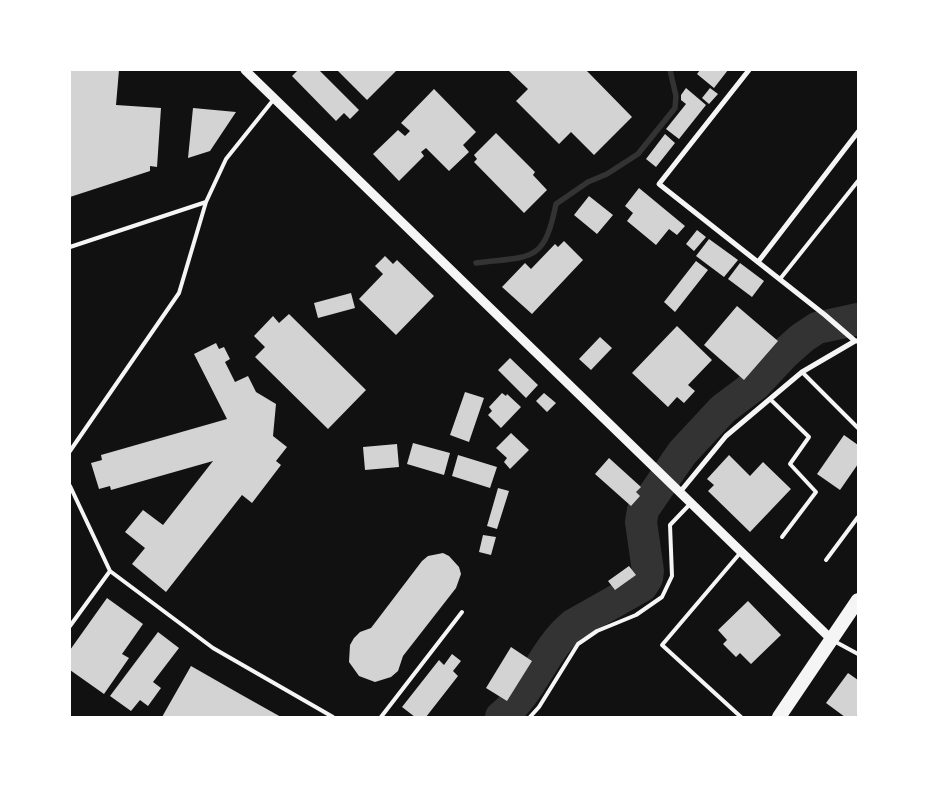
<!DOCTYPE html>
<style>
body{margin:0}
#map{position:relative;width:928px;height:787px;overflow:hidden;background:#111;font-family:"Titillium Web",sans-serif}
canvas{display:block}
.frame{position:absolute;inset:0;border:71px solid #fff;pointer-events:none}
</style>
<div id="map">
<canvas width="928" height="787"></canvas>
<div class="frame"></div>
</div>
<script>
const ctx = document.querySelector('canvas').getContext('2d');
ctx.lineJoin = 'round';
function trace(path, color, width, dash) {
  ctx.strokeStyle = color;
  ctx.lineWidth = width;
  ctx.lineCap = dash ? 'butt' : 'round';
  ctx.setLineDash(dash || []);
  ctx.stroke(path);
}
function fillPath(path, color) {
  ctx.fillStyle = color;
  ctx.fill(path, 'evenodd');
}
const stream = new Path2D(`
 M476,263C531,256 544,264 556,204L588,182L607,174L638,154L675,108L676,96L670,70`);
const river = new Path2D(`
 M501,717C534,690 542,651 573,625L642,586L647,578L648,571L641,522L643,510L682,453L723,409L755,385L784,354L802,338L817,328L858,319`);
const building = new Path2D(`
 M70,70H119L116,105L161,108L157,167L150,166V171L70,197Z
 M298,70H319L359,110L350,119L344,113L336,121L292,76Z
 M337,70H397L367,100Z
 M508,70H586L632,117L594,155L571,132L559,144L516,101L528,89Z
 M700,70H728L714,88L697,74Z
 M686,88L706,105L679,139L666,129L686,104L681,100V95Z
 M710,88L718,94L709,104L702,98Z
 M434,89L476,132L463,145L469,152L449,171L426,148L421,152L424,156L399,181L373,154L398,130L405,136L410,131L401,123Z
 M193,108L236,112L210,151L188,158Z
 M496,133L535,172L533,175L547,190L524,213L474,162L477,159L474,155Z
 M665,134L675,143L656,167L646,159Z
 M639,188L685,226L677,235L669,229L656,245L627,221L633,213L625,206Z
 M589,196L613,215L597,234L574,215Z
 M697,230L706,237L694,251L686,244Z
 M709,239L738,260L724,277L696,256Z
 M564,241L583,260L532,314L502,287L525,263L531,269L555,244L558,247Z
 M385,256L393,264L397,260L434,296L396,335L359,299L383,274L375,266Z
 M696,261L708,270L675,312L664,302Z
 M740,263L764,281L752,297L728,279Z
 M351,293L355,308L318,318L314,303Z
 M737,306L778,341L744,380L704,345Z
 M289,314L366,390L328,429L255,357L265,347L254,336L273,316L279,323Z
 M677,326L712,360L688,385L695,391L684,403L677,397L668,407L632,373Z
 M600,337L612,348L591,370L579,359Z
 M216,343L219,349L224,347L230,359L225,362L235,382L248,376L256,392L276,404L273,436L287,447L276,461L281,465L252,503L242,495L166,592L132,564L145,548L125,532L143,510L163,525L213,461L111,490L110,486L99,489L91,463L102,460L101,455L227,419L194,354Z
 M510,358L538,385L526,398L498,370Z
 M465,392L484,398L469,442L450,435Z
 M502,393L506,396L507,394L521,407L501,428L488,415L492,411L489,407Z
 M544,393L556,403L547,412L536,401Z
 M511,433L529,450L510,469L504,462L507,458L496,448Z
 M844,435L858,445V464L840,490L817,474Z
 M413,443L450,453L444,475L407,464Z
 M397,444L399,467L365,470L363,447Z
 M458,455L497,467L490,488L452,476Z
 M729,455L750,476L763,462L791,489L750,532L708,491L714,485L707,479Z
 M609,458L641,487L636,492L640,496L631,506L595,474Z
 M498,488L509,491L497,529L487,526Z
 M483,535L496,537L491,555L479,552Z
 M443,553L449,556L459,567L461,574L456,588L403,656L398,671L391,677L375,682L359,676L349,662L350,645L354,638L360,632L371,628L422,561L428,556Z
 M629,566L636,575L615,590L608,581Z
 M107,598L143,624L122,654L129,658L104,694L70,670V650Z
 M748,601L781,635L751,664L740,653L736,657L723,644L727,640L718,630Z
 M158,632L179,648L153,682L161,688L148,706L140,700L131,711L110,696Z
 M511,647L532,661L507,701L486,688Z
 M452,654L461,661L453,671L458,676L426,717H415L402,707L439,660L444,665Z
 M191,666L240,694L281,717H162Z
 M848,673L858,680V714L856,717H845L826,703Z`);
const service = new Path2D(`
 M70,247L206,202
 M780,279L858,181
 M802,372L858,428
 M770,399L809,437L790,464L816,492L782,537
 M70,451L179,293L206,202L226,159L274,99
 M70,486L110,571L213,648L333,717
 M826,560L858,517
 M70,626L110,571
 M834,641L858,654
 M381,717L462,612
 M530,717L539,707L578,644L597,631L636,615L662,597L672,576L670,525L691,503
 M741,717L662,645L741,552`);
const minor = new Path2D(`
 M749,70L659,184L825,315L855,341H858
 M758,262L858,132
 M680,492L726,436L802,372L855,341`);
const tertiary = new Path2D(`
 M245,70L832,640`);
const trunk = new Path2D(`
 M779,717L858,600`);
trace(stream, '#333', 5.5);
trace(river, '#333', 32);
fillPath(building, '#d3d3d3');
trace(service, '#f5f5f5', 4);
trace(minor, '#f5f5f5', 5);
trace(tertiary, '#f5f5f5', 9);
trace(trunk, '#f5f5f5', 14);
</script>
